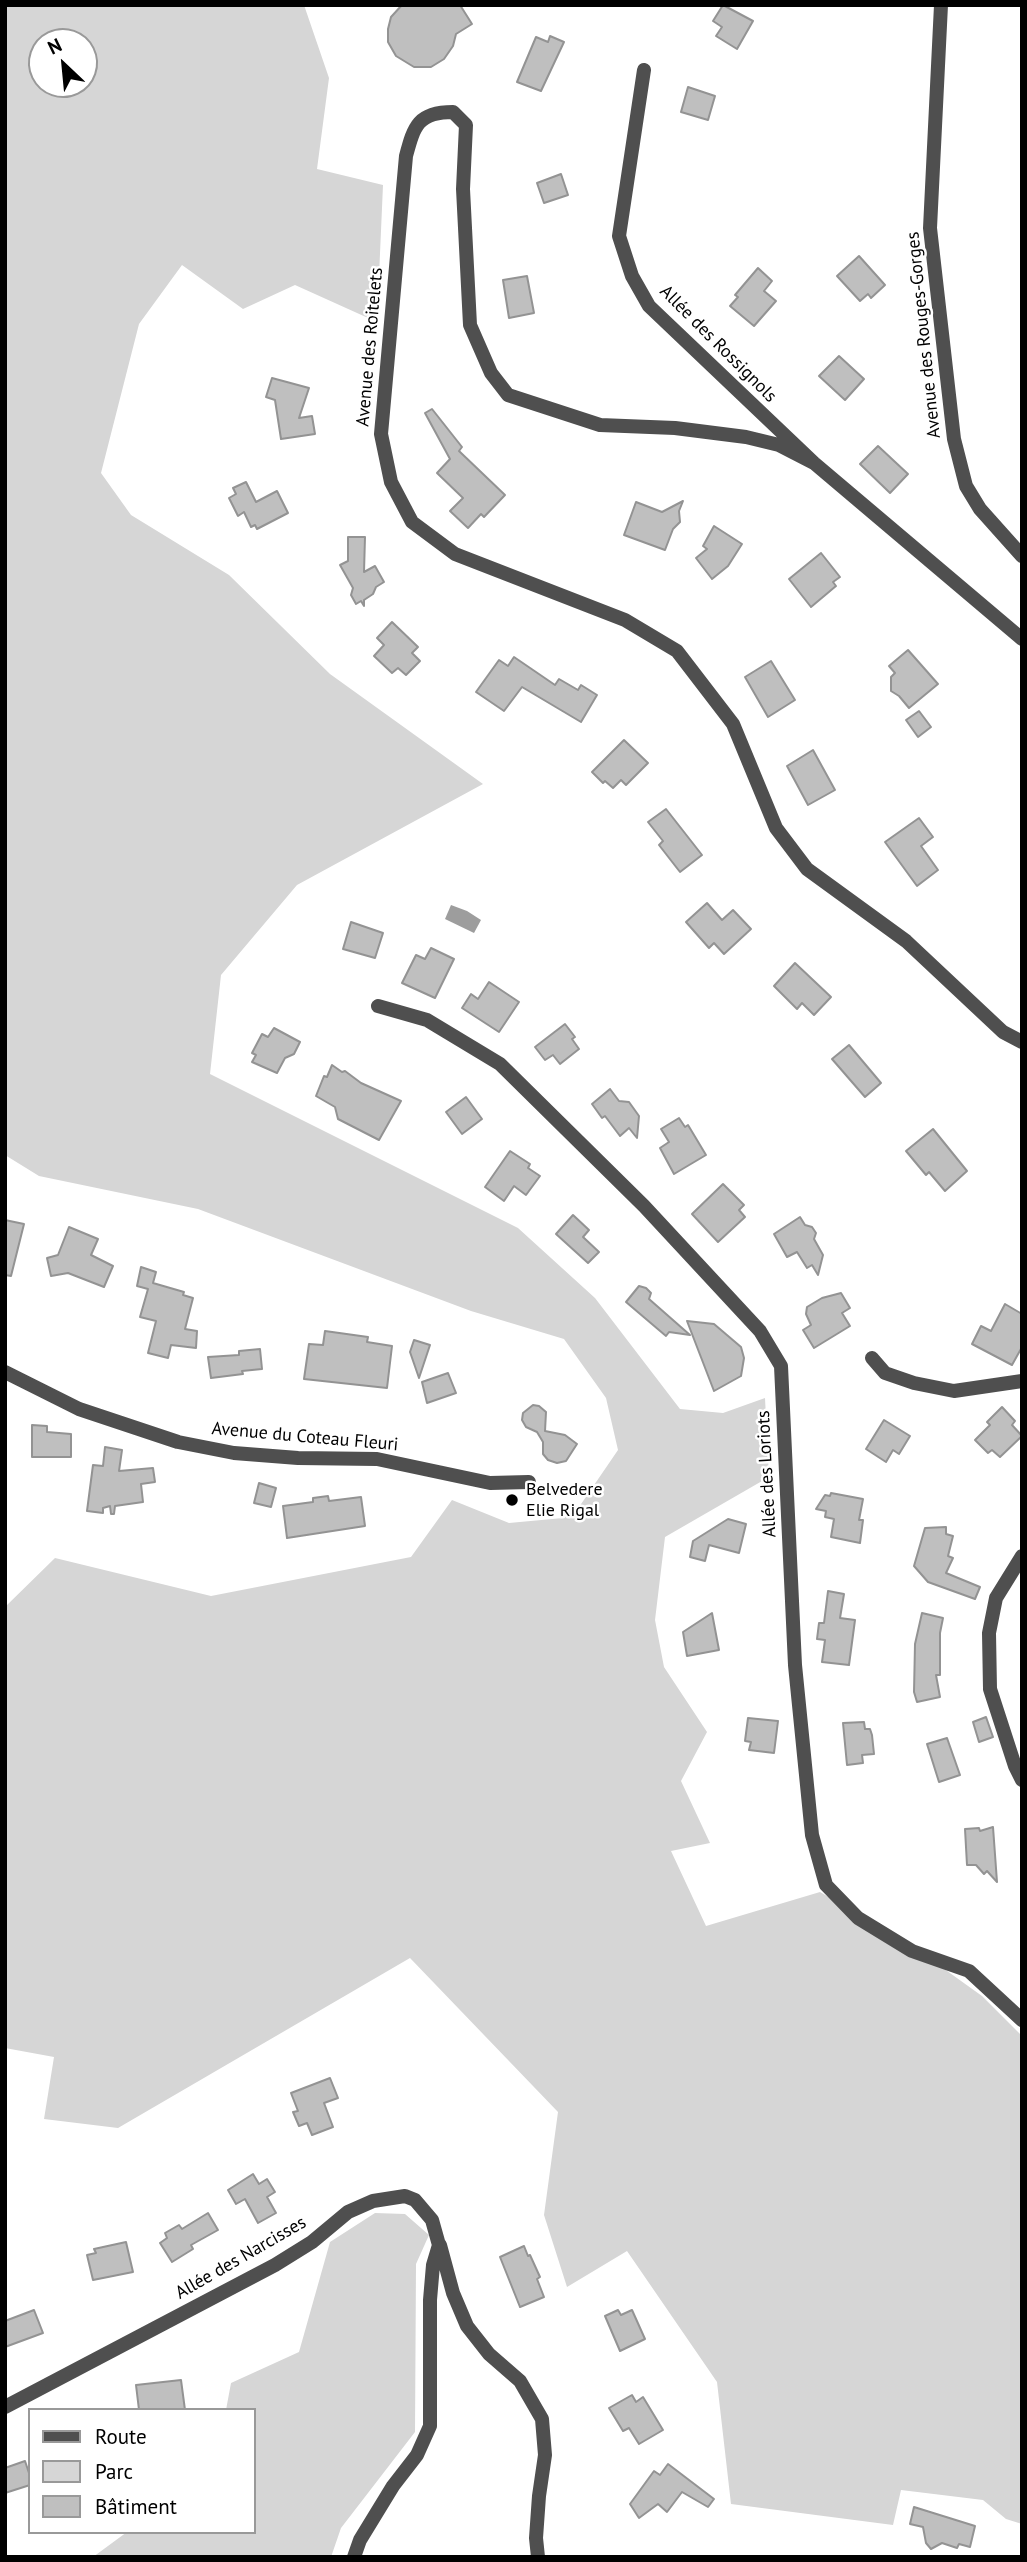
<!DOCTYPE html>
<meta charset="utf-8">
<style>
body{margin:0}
#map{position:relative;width:1027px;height:2562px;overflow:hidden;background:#fff;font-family:"PT Sans",sans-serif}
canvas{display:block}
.frame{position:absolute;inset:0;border:7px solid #000;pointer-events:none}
.legend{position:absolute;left:28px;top:2408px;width:228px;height:126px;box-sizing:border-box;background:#fff;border:2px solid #999;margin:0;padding:9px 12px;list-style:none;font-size:21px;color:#000}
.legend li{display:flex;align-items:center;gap:14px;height:35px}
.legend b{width:35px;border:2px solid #999}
.north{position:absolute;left:28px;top:28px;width:70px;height:70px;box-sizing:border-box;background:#fff;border:2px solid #999;border-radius:50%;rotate:334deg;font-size:19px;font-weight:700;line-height:28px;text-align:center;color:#000}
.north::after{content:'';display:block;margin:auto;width:24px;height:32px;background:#000;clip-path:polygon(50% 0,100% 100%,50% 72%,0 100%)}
</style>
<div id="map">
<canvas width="1027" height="2562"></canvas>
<div class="frame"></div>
<ul class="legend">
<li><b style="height:9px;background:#4f4f4f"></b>Route</li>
<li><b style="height:19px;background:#d6d6d6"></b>Parc</li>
<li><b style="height:19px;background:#bfbfbf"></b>Bâtiment</li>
</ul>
<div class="north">N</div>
</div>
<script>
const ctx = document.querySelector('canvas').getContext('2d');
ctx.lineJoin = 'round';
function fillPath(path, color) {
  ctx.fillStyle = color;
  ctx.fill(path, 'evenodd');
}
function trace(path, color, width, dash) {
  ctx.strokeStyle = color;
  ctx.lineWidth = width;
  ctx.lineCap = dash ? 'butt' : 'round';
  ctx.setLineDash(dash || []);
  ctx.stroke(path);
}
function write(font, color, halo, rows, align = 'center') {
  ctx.font = font + ' "PT Sans",sans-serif';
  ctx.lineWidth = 5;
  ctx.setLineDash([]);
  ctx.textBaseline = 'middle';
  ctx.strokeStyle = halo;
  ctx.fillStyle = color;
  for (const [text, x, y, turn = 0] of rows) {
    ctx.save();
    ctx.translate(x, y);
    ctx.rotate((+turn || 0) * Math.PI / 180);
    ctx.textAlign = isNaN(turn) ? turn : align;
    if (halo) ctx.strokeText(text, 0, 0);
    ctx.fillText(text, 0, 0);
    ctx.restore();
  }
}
const green = new Path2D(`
 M5,5H304L329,78L317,169L383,185L377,322L295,285L243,309L182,265L139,324L101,473L131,515L229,575L330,674L483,784L297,885L221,975L210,1074L518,1228L595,1298L680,1409L723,1413L765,1398L769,1477L665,1537L655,1620L664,1667L707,1732L681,1781L710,1843L671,1851L706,1926L820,1892L908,1943L982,1996L1022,2036V2524L1006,2519L983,2500L901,2490L893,2525L731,2504L717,2382L627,2251L567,2287L544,2215L558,2112L410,1958L118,2128L44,2119L54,2057L5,2048V1607L55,1558L211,1596L411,1557L452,1500L509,1523L563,1518L577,1510L618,1450L606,1398L564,1339L471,1311L198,1209L39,1176L5,1155ZM42,42H84V84H42Z
 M375,2213L405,2214L429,2235L416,2264L415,2432L341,2528L331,2557H93L127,2532H254V2410H226L231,2383L299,2352L330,2242Z`);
const water = new Path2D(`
 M451,905L467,911L481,920L474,933L445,919Z`);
const building = new Path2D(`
 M402,5H460L472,24L456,34L453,46L444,59L431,67H414L396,56L388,42V29L391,17Z
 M723,5L753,21L737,49L716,36L722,27L713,21Z
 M550,36L564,42L541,91L517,82L536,37L548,42Z
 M688,87L715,96L708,120L681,112Z
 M561,174L568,195L544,203L537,183Z
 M859,256L885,285L871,298L868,294L860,301L837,276Z
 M758,268L772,281L764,291L776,301L754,326L730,306L738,297L735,295Z
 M527,276L534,313L509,318L503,280Z
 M839,356L864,379L845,400L819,376Z
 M272,378L309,388L299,418L312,416L315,434L281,439L275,400L266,397Z
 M432,409L462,447L459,451L505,495L484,517L481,514L468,528L450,511L463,498L437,473L450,459L425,413Z
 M878,446L908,474L890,493L860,464Z
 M246,482L256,502L277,491L288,513L257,529L255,525L251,527L244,512L238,516L229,498L236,494L233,488Z
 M683,501L679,511L680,522L673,529L665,550L624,535L636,502L662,512Z
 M714,526L742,544L728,566L712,579L696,558L707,549L703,546Z
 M348,537H365L364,572L375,566L384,582L376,587L373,594L364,600V606L361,601L356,604L351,595L353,588L340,565L348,561Z
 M821,553L840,577L833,582L836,586L811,607L789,579Z
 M392,622L418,647L412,653L420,661L406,675L398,668L392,673L374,656L384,645L377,638Z
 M908,650L938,684L909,708L899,696L891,691V677L895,673L889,666Z
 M514,657L555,685L559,679L578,690L581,685L597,695L581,722L522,687L504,711L476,692L499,660L508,666Z
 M771,661L795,700L768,717L745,677Z
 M919,711L931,727L918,737L906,720Z
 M624,740L648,763L626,785L621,780L613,788L605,781L603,783L592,772Z
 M813,750L835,790L808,805L787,766Z
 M666,809L702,855L680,872L659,845L663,841L648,822Z
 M919,818L933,837L921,846L938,870L917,886L885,842Z
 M707,903L722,920L733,910L751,929L724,954L714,943L709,948L686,922Z
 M351,922L383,933L375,958L343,949Z
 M431,948L454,959L435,998L402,983L416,955L425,959Z
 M795,963L831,997L814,1015L802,1003L797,1009L774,986Z
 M489,982L519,1002L499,1032L462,1008L471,994L478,999Z
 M565,1024L575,1037L572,1039L579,1049L560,1064L553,1055L545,1060L535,1047Z
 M274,1028L300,1042L294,1054L285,1058L277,1073L252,1062L256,1055L252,1053L262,1034L268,1037Z
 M849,1045L881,1083L865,1097L832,1059Z
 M332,1065L342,1072L345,1071L361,1083L401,1101L379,1140L338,1119L335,1107L316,1096L324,1076L327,1077Z
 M610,1089L619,1101L629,1102L639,1116L637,1138L629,1128L620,1136L605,1116L602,1118L592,1104Z
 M466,1097L482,1119L462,1134L446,1112Z
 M679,1118L685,1127L688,1125L706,1155L674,1174L660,1148L669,1142L661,1129Z
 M933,1129L967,1171L945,1191L929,1172L926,1175L906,1151Z
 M510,1151L530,1164L528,1168L540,1176L526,1195L514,1186L504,1201L485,1187Z
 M723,1184L744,1205L739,1210L745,1217L718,1242L692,1214Z
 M573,1215L589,1230L583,1237L599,1252L588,1263L556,1234Z
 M800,1217L805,1225L812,1227L816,1233L814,1239L823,1255L818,1275L812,1265L807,1268L797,1252L787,1257L774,1234Z
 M5,1220L24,1224L11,1276L5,1275Z
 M69,1227L98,1239L91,1255L113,1266L104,1287L68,1273L51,1276L47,1258L58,1255Z
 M141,1267L156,1272L153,1283L184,1292L183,1295L193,1298L185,1329L197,1331L196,1348L171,1345L168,1358L148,1353L156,1321L140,1317L148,1289L137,1286Z
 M639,1286L646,1288L651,1293L649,1299L690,1335L669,1332L666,1336L626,1302Z
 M841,1293L850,1308L842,1313L850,1326L814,1348L803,1330L811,1325L806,1314L807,1307L822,1298Z
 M1005,1304L1022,1314V1347L1012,1365L972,1344L981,1326L991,1331Z
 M687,1321L714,1324L741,1347L744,1358L741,1376L714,1391Z
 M325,1331L368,1337L367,1342L392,1346L387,1388L304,1379L309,1344L323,1345Z
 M414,1340L430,1345L419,1378L410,1352Z
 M260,1349L262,1369L242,1371L243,1374L211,1378L208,1357L239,1355V1351Z
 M448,1373L456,1393L427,1403L422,1382Z
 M533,1405L539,1406L546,1412L545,1431L565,1435L577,1444L566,1461L557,1463L548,1460L543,1454V1442L537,1432L526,1427L522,1420L523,1413Z
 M1002,1407L1015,1421L1012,1425L1022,1436L1000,1457L992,1450L988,1453L975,1440L990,1425L987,1422Z
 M884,1420L910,1436L899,1454L893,1450L886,1462L866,1449Z
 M32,1425L47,1426V1432L71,1434V1457H32Z
 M105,1447L122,1450L119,1471L153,1468L155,1482L141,1484L143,1502L115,1506L114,1514H111L110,1506L103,1508V1513L87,1511L93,1465L103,1466Z
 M259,1483L276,1488L271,1507L254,1503Z
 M831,1493L863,1499L859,1520H863L860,1543L831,1537L834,1519L825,1517L826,1511L816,1509L825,1495L830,1496Z
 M328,1496L329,1501L361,1497L365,1526L287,1538L283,1506L313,1502V1498Z
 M728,1519L746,1524L739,1553L709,1545L705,1561L690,1557L693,1541Z
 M946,1527V1534L953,1536L948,1556L953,1558L946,1573L980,1587L975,1599L928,1582L914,1566L925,1528Z
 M828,1591L844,1594L840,1618L855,1620L849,1665L822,1662L825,1640L817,1639L819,1623H824Z
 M712,1613L719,1650L687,1656L683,1632Z
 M922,1613L943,1618L940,1633V1675H936L940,1697L917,1702L914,1692L915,1644Z
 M986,1717L993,1737L979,1742L973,1722Z
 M748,1718L778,1721L774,1753L749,1750L751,1742L745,1741Z
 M864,1722L865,1729H870L872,1735L874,1754L862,1755L863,1763L847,1765L843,1723Z
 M947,1738L960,1775L939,1782L927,1744Z
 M993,1827L997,1882L987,1871L984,1874L976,1865H967L965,1829L979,1828L980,1831Z
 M330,2078L338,2098L324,2103L333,2127L312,2135L307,2123L299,2126L293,2112L298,2111L291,2093Z
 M253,2174L259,2184L267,2179L275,2192L267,2197L276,2213L258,2223L245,2199L236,2204L228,2190Z
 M208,2213L218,2230L191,2245L193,2249L172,2262L160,2243L167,2238L165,2233L179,2225L182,2229Z
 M126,2242L133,2272L93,2280L87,2255L96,2253L94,2249Z
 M524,2246L528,2256L530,2255L540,2277L537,2279L544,2297L520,2307L500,2257Z
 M34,2310L43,2333L5,2347V2321Z
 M618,2310L621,2315L632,2310L645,2339L620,2351L605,2316Z
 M181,2380L185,2410H139L136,2385Z
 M632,2395L636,2402L643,2397L663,2430L639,2444L629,2428L623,2431L609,2408Z
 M25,2461L30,2476V2485L5,2493V2468Z
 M668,2464L714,2499L708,2507L682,2492L667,2512L658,2504L639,2518L630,2504L654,2471L660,2475Z
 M914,2507L975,2526L970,2547L959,2544L957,2548L942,2543L931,2549L926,2543L923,2527L910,2524Z`);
const street = new Path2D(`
 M941,5L930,228L954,439L966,486L980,509L1022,556
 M644,70L619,236L632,276L649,306L814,463L1022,639
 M814,463L779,445L746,437L675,428L600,425L508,395L491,373L470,325L463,189L466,125L453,112C418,112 414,126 406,156L381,434L391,482L412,522L455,554L625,620L677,651L733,724L776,828L807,869L906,941L1003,1032L1022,1042
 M378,1006L427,1020L500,1064L644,1206L760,1331L781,1366L795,1665L812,1835L826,1885L858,1918L912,1951L969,1971L1022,2020
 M872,1358L885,1373L914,1383L954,1391L1022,1381
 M5,1372L79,1409L178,1442L234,1453L298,1458L377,1459L490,1483L529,1482
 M1022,1556L996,1598L989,1633L990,1689L1015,1766L1022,1780
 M440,2245L453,2293L467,2326L489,2354L520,2381L542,2419L545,2455L539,2496L536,2538L538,2557
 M5,2407L275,2265L312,2242L348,2212L373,2201L405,2196L415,2200L432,2220L439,2245L433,2265L430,2300V2426L417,2455L393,2486L360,2540L354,2557`);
const markers = [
 [512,1500,7,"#000"]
];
const streetNames = [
 ["Avenue des Rouges-Gorges",924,335,-96],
 ["Allée des Rossignols",718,344,45],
 ["Avenue des Roitelets",370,347,-85],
 ["Avenue du Coteau Fleuri",305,1437,5],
 ["Allée des Loriots",767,1474,-93],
 ["Allée des Narcisses",241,2258,-30]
];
const poiNames = [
 ["Belvedere",526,1490],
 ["Elie Rigal",526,1511]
];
fillPath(green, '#d6d6d6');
fillPath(water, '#9d9d9d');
fillPath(building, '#bfbfbf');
trace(building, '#939393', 2);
trace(street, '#4f4f4f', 14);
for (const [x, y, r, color] of markers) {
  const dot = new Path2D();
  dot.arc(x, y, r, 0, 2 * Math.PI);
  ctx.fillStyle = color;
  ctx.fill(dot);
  trace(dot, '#fff', 2.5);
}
write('18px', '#000', '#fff', streetNames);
write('18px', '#000', '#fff', poiNames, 'left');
</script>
